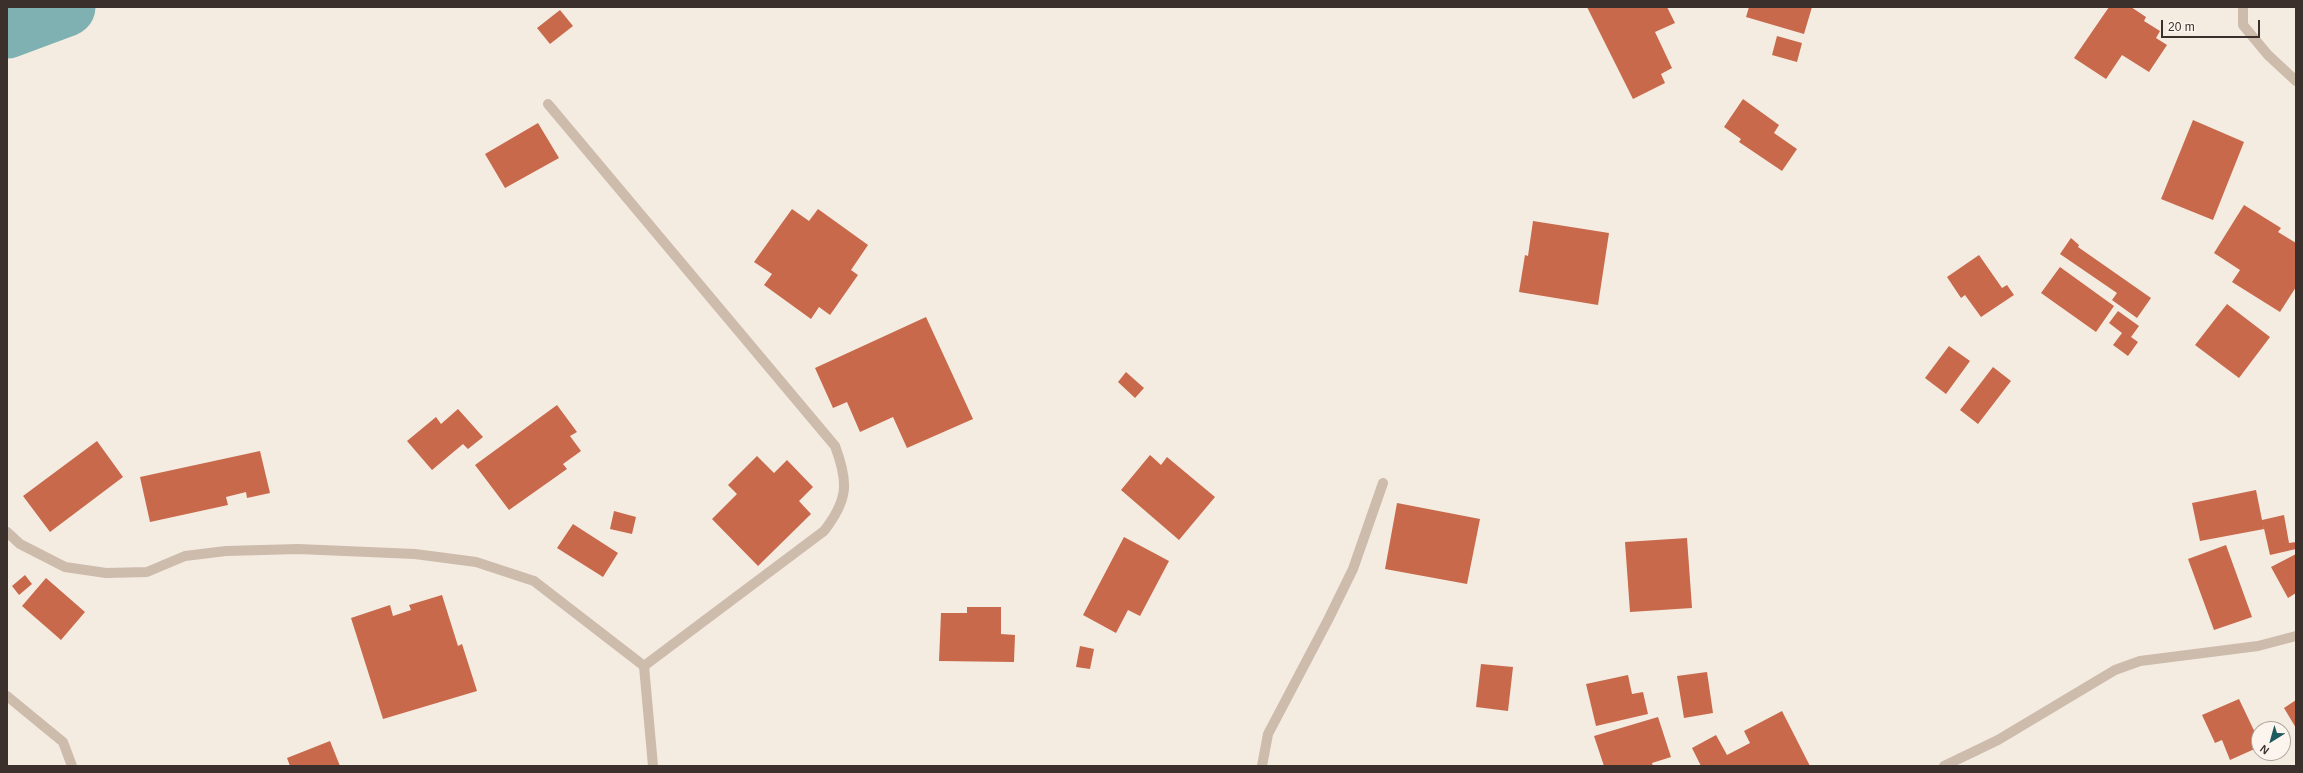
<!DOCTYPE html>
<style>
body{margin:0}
#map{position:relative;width:2303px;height:773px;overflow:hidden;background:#f4ebe1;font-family:Arial,sans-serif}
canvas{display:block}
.frame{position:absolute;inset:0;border:8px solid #3b302b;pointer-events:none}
.north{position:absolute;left:2251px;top:721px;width:40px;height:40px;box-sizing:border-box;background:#fbf5ee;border:1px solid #aea6a0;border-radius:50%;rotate:217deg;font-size:11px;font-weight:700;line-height:16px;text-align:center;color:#3b302b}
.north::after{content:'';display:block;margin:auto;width:14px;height:18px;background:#1f5a5e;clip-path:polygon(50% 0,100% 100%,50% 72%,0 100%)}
.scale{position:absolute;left:2161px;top:20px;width:99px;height:18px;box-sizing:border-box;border:2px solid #3b302b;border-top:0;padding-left:5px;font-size:12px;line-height:14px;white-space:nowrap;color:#3b302b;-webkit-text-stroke:3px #fbf5ee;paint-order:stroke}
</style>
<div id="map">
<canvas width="2303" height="773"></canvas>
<div class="frame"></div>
<div class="north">N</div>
<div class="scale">20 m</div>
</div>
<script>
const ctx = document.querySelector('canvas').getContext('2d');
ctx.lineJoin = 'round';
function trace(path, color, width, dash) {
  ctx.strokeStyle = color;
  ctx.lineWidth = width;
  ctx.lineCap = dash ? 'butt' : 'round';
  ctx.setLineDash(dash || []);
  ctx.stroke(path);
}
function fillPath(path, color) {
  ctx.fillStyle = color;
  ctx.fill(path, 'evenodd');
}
const river = new Path2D(`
 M7,29L66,7`);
const building = new Path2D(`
 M1587,7H1667L1675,23L1655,32L1672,68L1661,74L1665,83L1633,99Z
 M1749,7H1812L1804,34L1746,17Z
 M2109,7H2131L2146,17L2144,21L2160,31L2156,38L2167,45L2149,72L2122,55L2106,79L2074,58Z
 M560,10L573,26L550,44L537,28Z
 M1777,36L1802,43L1797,62L1772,55Z
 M1743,99L1779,125L1774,133L1797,149L1782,171L1739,142L1741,139L1724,127Z
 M2193,120L2244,142L2213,220L2161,199Z
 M538,123L559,158L505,188L485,154Z
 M2244,205L2281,228L2278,232L2296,243V287L2280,312L2232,282L2240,270L2214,253Z
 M792,209L809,221L818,209L868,245L851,270L858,275L830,315L819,307L811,319L764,285L772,274L754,262Z
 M1533,221L1609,233L1598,305L1519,292L1525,255L1528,256Z
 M2071,238L2079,245L2078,247L2151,298L2137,318L2112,300L2117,293L2060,254Z
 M1979,255L2002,288L2007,285L2014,295L1981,317L1965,295L1961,298L1947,277Z
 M2060,267L2114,306L2096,332L2041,293Z
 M2227,304L2270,337L2239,378L2195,345Z
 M2118,311L2139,326L2131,337L2138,342L2128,356L2113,345L2122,333L2109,323Z
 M926,317L973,419L907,448L893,417L860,432L847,402L833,408L815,368Z
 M1949,346L1970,361L1946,394L1925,378Z
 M1993,367L2011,381L1978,424L1960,410Z
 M1126,372L1144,388L1135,398L1118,382Z
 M557,405L577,432L570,436L581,451L563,464L567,469L509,510L475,465Z
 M458,409L483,437L468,449L463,444L432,470L407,441L436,417L441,424Z
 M97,441L123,477L50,532L23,496Z
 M260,451L270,493L247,498L246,492L226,497L228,505L150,522L140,477Z
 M1150,455L1161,465L1167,457L1215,497L1179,540L1121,490Z
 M757,456L774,473L787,460L813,487L799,501L811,514L758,566L712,519L737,494L728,485Z
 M2256,490L2262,520L2284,515L2289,543L2296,542V549L2270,555L2263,524L2264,529L2200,541L2192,503Z
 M1397,503L1480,519L1467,584L1385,569Z
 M614,511L636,517L632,534L610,529Z
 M573,524L618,553L603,577L557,548Z
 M1124,537L1169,561L1140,616L1128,610L1116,633L1083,615Z
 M1687,538L1692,608L1630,612L1625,542Z
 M2226,545L2252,617L2214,630L2188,559Z
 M2296,554V593L2288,598L2271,567Z
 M25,575L32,584L19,595L12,586Z
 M46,578L85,612L61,640L22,606Z
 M442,595L458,646L462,644L477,691L383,719L351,618L390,605L393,616L411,610L409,605Z
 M967,607H1001V634L1015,635L1014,662L939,661L941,613H967Z
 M1080,646L1094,649L1090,669L1076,667Z
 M1481,664L1513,667L1508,711L1476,707Z
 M1707,672L1713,713L1684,718L1677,676Z
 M1628,675L1632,694L1643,692L1648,714L1596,726L1586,684Z
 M2239,699L2259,741V747L2230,760L2222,740L2215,743L2202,715Z
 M2296,700V728L2284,708Z
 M1782,711L1810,766H1701L1692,748L1716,735L1727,755L1750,743L1744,731Z
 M1658,717L1671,757L1652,763L1653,766H1604L1594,736Z
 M330,741L340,766H290L287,758Z`);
const street = new Path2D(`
 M2243,7V25L2268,55L2296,81
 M548,104L835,446C849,483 848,500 824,531L644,666
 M7,532L20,544L65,567L106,573L147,572L185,556L226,551L298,549L415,554L476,562L534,581L644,666L653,766
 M7,696L63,742L72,766
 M1262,766L1268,734L1328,620L1353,569L1383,483
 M1944,766L1998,740L2115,670L2140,661L2258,646L2296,636`);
trace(river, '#7fb0b2', 59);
fillPath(building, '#c8694b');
trace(street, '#cdbbac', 10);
</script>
